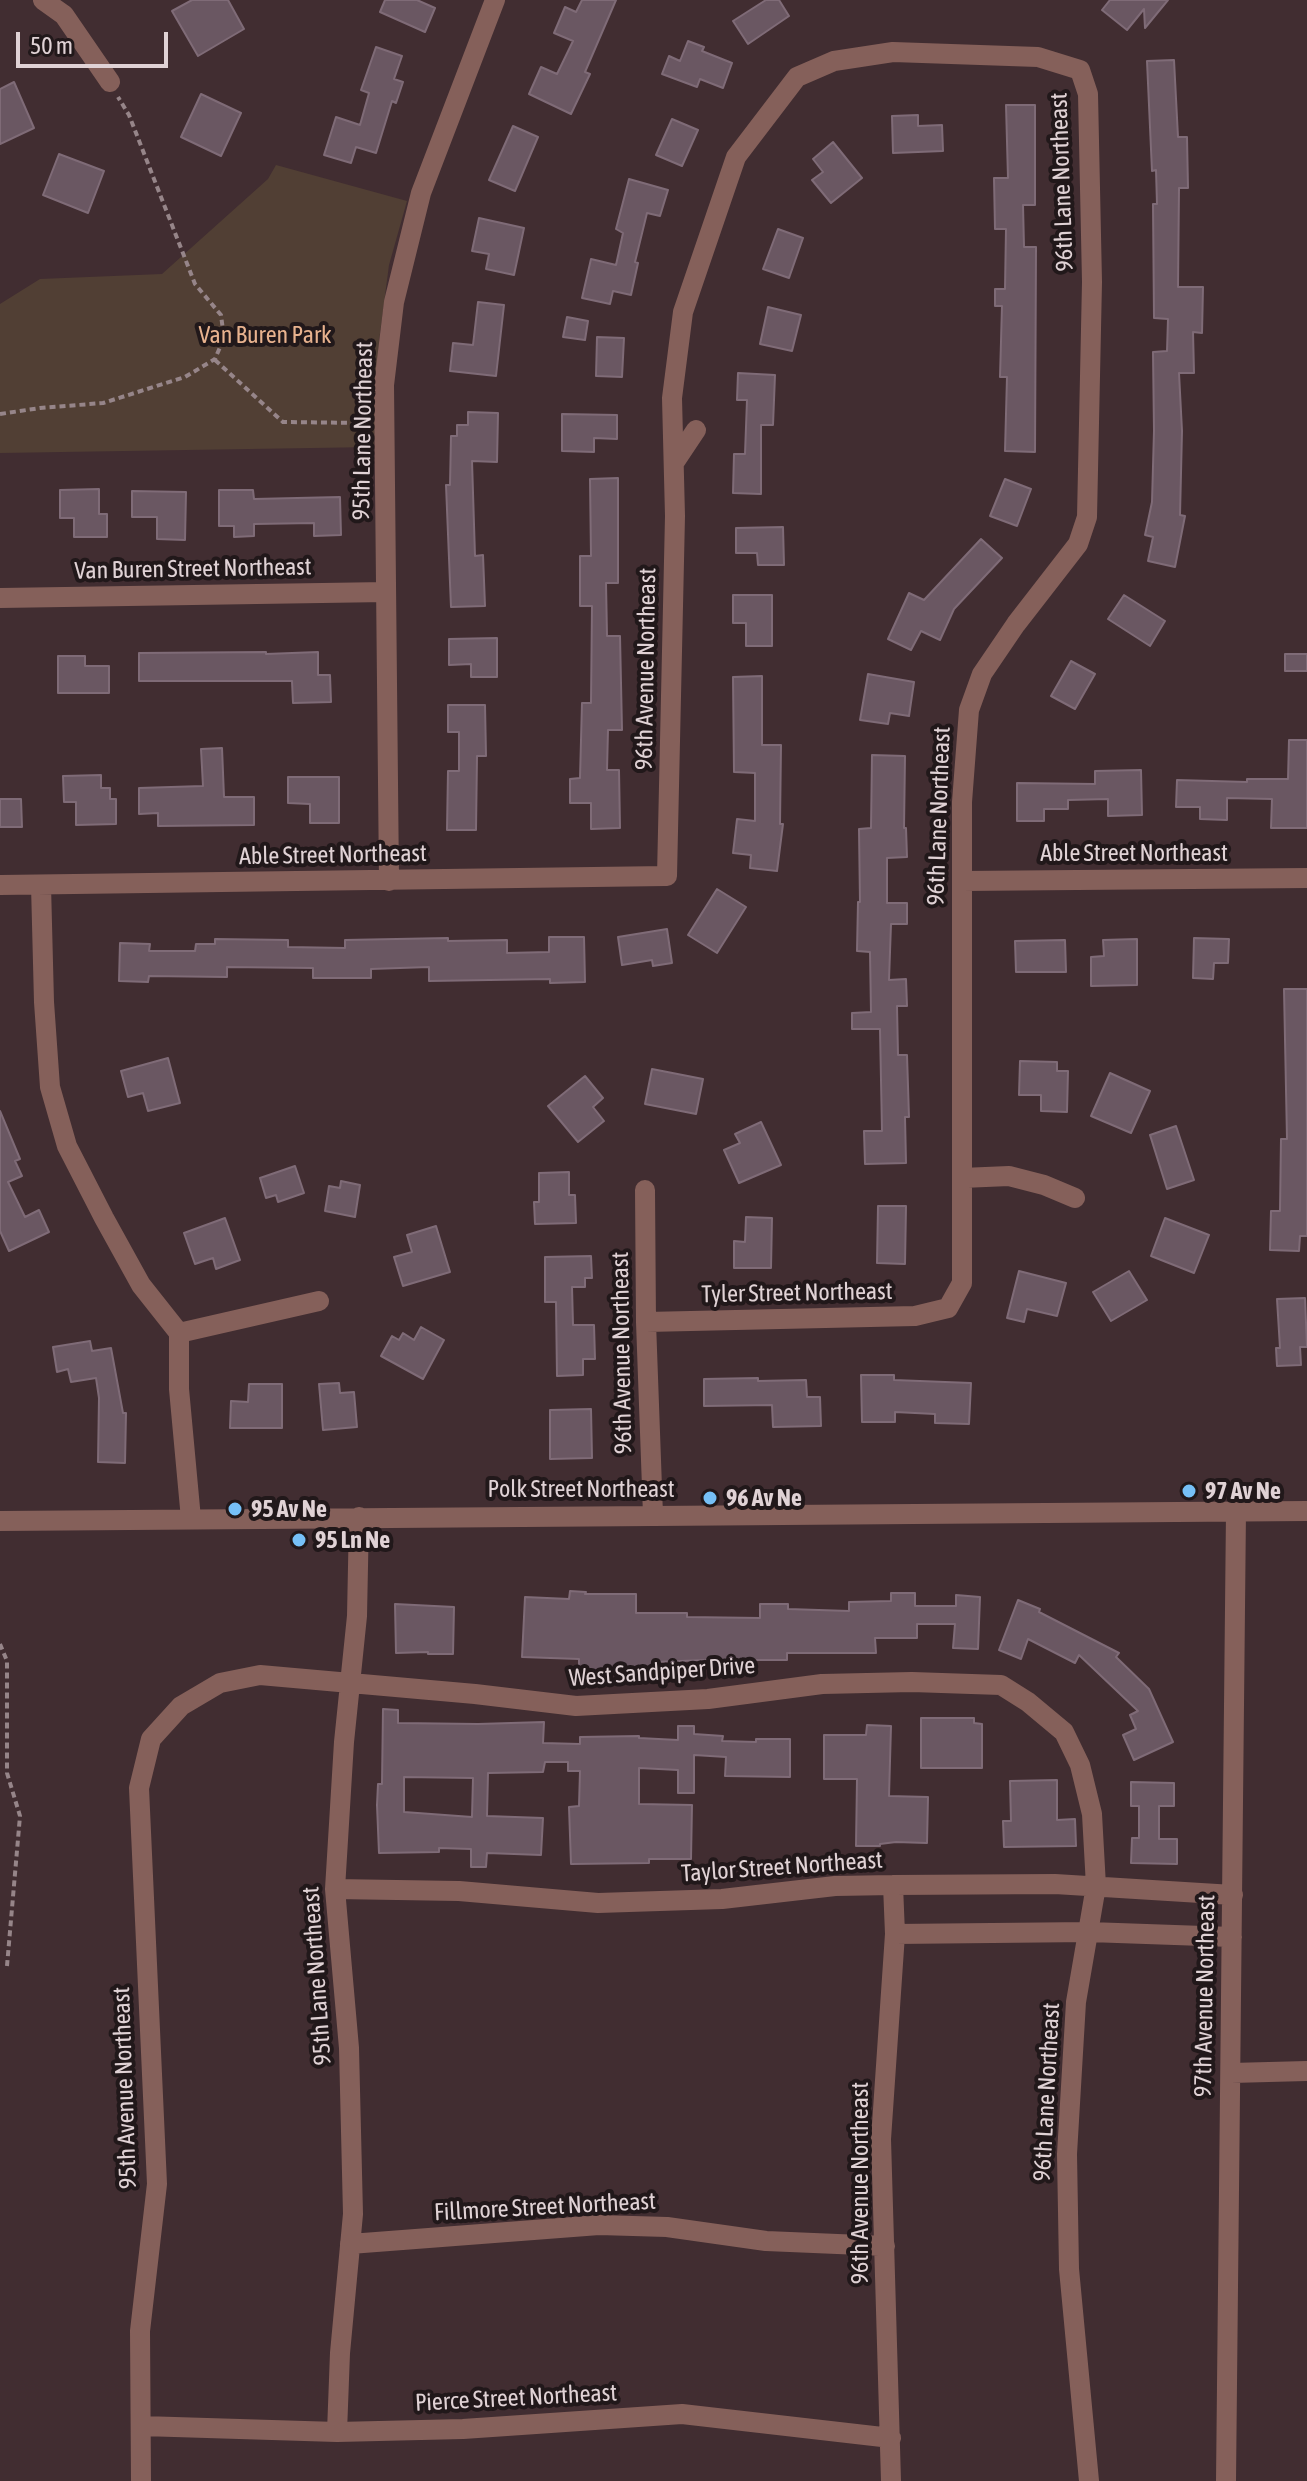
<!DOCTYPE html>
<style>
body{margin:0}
#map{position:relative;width:1307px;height:2481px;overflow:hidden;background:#412d31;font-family:"Asap Condensed",sans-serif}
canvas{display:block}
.scale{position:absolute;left:16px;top:32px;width:152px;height:36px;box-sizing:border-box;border:4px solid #e0d2d5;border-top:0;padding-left:10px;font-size:24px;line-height:28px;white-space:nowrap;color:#e0d2d5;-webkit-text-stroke:6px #21181a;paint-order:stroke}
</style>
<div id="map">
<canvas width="1307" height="2481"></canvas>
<div class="scale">50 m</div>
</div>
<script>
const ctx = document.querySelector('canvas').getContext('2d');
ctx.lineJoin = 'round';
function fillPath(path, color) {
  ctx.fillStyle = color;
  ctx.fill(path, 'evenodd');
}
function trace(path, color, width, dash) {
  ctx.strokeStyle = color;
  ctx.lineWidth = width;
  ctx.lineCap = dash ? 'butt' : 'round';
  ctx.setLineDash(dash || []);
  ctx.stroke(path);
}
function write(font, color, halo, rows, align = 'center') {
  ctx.font = font + ' "Asap Condensed",sans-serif';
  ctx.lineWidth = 8;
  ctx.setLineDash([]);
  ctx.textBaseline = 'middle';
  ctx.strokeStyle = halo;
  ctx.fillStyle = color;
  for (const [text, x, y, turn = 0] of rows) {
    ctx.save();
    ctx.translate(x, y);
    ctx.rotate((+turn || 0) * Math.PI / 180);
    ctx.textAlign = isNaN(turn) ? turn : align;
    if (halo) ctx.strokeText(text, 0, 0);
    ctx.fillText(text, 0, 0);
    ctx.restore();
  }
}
const green = new Path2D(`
 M276,165L407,201L389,265L379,341L374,447L0,453V304L40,279L162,274L268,179Z`);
const building = new Path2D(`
 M192,0H228L244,29L198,56L172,11Z
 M385,0H417L435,8L425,32L380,12Z
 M582,0H616L585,72L590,74L571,114L529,94L541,67L557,74L573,41L554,33L565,7L576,12Z
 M766,0H779L789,16L748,44L733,21Z
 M1110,0H1168L1145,28L1144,9L1127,30L1102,10Z
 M688,41L704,47L702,51L732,63L723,88L700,79L697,87L662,74L669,56L680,61Z
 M376,47L402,56L394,79L403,82L396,103L392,101L376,153L356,147L351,163L324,155L336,117L360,125L369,93L361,90Z
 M1174,60L1178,137H1187L1188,188H1179L1178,287H1203L1202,333L1193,332L1194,373H1179L1182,431L1180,515L1185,516L1175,567L1148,561L1153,537L1145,535L1152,502L1154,431L1153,352L1167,351L1168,319L1154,318L1153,204H1157L1156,170L1152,171L1147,61Z
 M14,82L34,128L0,144V89Z
 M201,94L241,113L221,156L181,137Z
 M1006,105H1035V205H1023L1024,247H1036L1035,452L1005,451L1007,377H1000L1002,306H995V289H1005L1006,229H995L994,178H1008Z
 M918,115V126L942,125L943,151L893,153L892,116Z
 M672,119L698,130L682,166L656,155Z
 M513,126L538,137L515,191L489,180Z
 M833,142L862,178L831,203L812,180L823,172L813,159Z
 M59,154L104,171L88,213L43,195Z
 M629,179L668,190L660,216L647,213L635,262L638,263L631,295L613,291L610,304L582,298L591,259L616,265L623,233L616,229Z
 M479,218L524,228L514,275L486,269L489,254L472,251Z
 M778,229L803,238L789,278L763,269Z
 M478,302L504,305L496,376L450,371L453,343L473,345Z
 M768,307L801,315L792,351L760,344Z
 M567,317L588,321L585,340L563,337Z
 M597,337L624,338L622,377L596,376Z
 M738,373L775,375L773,425H761V494L733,493L734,454H745L747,400H737Z
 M468,412L498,413L497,462L472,461L475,556L483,555L485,606L451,607L446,485H450L451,436H457V425H468Z
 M562,414L617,415V439L594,438V452L562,451Z
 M618,478V583H606L607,636H620L622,730H608L607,770H619L620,828L591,829V803H570V779L580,778L582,703H591L592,606H580V556H591L590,479Z
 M1005,479L1031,489L1017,526L990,516Z
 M99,489V514H107V537H74V518H60V490Z
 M219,490H253L254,499L340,497L341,535L314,536V523L254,524V536L234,537V526H219Z
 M132,491L186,492L185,540L157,539V517H132Z
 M783,527L784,565H758L757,553H736V528Z
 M981,539L1002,558L954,609L940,640L921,631L911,650L888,639L909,593L924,600Z
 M733,595H772V646H746V623H733Z
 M1124,595L1165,621L1150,646L1108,619Z
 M497,638V677H471V664L449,665V639Z
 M266,652V654L318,652V675H330L331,702L293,703L292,681H139V653Z
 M1285,654H1307V671H1285Z
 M58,656H85V666H109V693H58Z
 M1071,661L1095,674L1075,709L1051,696Z
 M868,674L914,682L909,716L890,713L888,724L860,720Z
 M762,676V745H781L780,824H783L777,871L750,868L751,855L733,853L737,819L755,821V773L734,772L733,677Z
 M448,705H485L486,756H477L476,830H447L448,771H459V732H448Z
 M1289,740H1307V828H1271L1272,799L1227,798V820L1200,819V807H1176L1177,780L1247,782V779H1288Z
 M222,748L224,797H254V825L158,826V813L139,814V788L203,786L201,749Z
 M872,755L905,756L904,828H906L907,857L887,858V903H907V924H891L889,980L906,979L907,1006H897L898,1055H907L909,1117H905L906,1163L865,1164L864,1131H882L880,1029H852V1013L871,1012L870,952L857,951L858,902H860L859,829L871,828Z
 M1141,770L1142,815L1108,816V799L1068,800V809H1044V821H1017V783L1095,784V771Z
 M101,775V788H110V799H116V824L76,825V802H64L63,776Z
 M288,777H339V823H310V804L288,803Z
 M0,799H21L22,827H0Z
 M717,889L746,907L717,953L688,935Z
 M667,929L672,963L653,966L652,960L622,965L618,937Z
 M549,937H584L585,982L550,983V979L429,981V967L371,969V978H313V968L227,967V977L149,976L148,982L119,981L120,943L150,944L149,951H195L196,944H215V939L288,940V947L345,948V940L448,938V941L507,940V953L549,952Z
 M1194,938L1229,939L1228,963H1214L1213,979L1193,978Z
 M1137,939V985L1091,986V957L1104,956L1103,940Z
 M1065,940L1066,972H1016L1015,941Z
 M1284,989H1307V1236H1300L1299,1251L1270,1250L1271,1211H1280L1281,1139H1287Z
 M168,1058L180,1103L148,1111L143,1093L128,1097L121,1071Z
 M1020,1061L1057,1062V1071H1068L1067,1112L1041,1111V1095H1019Z
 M652,1069L703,1079L696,1114L645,1104Z
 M1110,1073L1150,1091L1131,1133L1091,1116Z
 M585,1076L603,1098L593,1107L604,1121L578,1142L548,1106Z
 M0,1111L20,1159L15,1161L22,1176L8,1182L25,1217L39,1210L49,1232L9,1251L0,1231Z
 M761,1122L781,1165L739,1183L724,1150L740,1143L735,1134Z
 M1176,1126L1194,1180L1167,1189L1150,1135Z
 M295,1166L304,1193L278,1202L276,1195L266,1198L260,1178Z
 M569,1172V1195H575L576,1223L535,1224L534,1202H539V1173Z
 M341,1181L360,1185L355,1217L325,1211L329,1186L340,1188Z
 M878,1206H906L905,1264L877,1263Z
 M746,1217L772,1218L771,1268H734V1241L745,1242Z
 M225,1218L240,1260L216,1269L213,1258L195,1264L184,1233Z
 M1165,1218L1209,1235L1194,1273L1151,1256Z
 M436,1226L450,1272L403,1286L394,1257L412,1252L407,1235Z
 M591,1256L592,1278H585V1287H572L573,1325H594L595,1359H583V1375L557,1376L556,1302H545V1257Z
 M1019,1271L1066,1283L1057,1316L1027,1309L1024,1322L1007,1318Z
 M1129,1271L1147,1300L1111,1321L1093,1292Z
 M1305,1298L1307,1347H1300L1301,1365L1277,1366L1276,1348H1280L1277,1299Z
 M421,1327L444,1340L423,1379L381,1356L392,1336L399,1340L403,1333L414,1340Z
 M90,1341L92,1351L111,1348L123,1413H126L125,1463L98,1462L99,1398L96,1378L71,1382L68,1369L57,1372L53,1347Z
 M861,1375H894V1380L971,1383L969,1424L935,1423V1414L895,1412V1422H862Z
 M758,1378V1381L806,1380L807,1397H820L821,1426L773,1427L772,1405L704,1406V1379Z
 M339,1383L340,1393L354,1392L357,1427L323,1430L319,1384Z
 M249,1384H282V1428H230L231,1401L248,1402Z
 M591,1409L592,1458L550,1459V1410Z
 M570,1591L586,1592L585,1594H636V1613H687V1617L760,1618V1604H788V1609L849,1611V1602L891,1601V1593H915V1606H956V1595L980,1597L978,1649L953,1648L955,1624H917V1638H875L876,1653H787V1660H730V1665L707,1664V1660L653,1662L654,1672L579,1671V1659L522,1657L525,1597L569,1599Z
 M1018,1600L1040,1609L1039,1612L1119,1653L1116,1657L1149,1689L1173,1742L1134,1760L1123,1735L1136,1729L1130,1715L1138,1711L1079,1655L1075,1663L1028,1639L1021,1659L999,1650Z
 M395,1604L454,1607L453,1654H428V1652L396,1653Z
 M383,1709L398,1710V1723L478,1724L544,1722L543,1743L580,1744V1737L639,1736V1738L678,1740V1726H694V1734L723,1736L722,1741L756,1742V1739H790V1777L725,1776L726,1757L694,1755V1793H678V1770L639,1768V1804L692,1805L691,1859H649V1863L571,1864L569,1807L579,1806L580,1771H568V1762H545L543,1772L488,1773L487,1816L543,1818L541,1855L487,1853L486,1867H471V1849L439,1848V1852L379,1853L377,1805L378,1784H382ZM404,1777L473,1778L472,1817L404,1812Z
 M921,1718H974V1723L982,1724V1768H921Z
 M867,1725L891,1726L889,1796L928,1797L927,1843L896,1842L880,1844V1846H856L857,1779H824V1735H866Z
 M1057,1780V1820L1075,1819L1076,1846L1004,1847L1003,1821H1011L1010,1781Z
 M1131,1782L1174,1783V1806H1159V1839H1177V1864L1131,1863L1132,1838H1139V1806H1131Z`);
const path = new Path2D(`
 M215,360L283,422L367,423
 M0,414L40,408L103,403L185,377L215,359L224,338L221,315L195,284L129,115L118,97
 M0,1644L7,1661V1773L20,1816L7,1966`);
const minor = new Path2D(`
 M43,0L64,15L110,82
 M674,463L696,430
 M0,598L386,592
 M389,881L384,385L394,302L421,193L495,0
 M962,881L1307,878
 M0,885L667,876L675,516L672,398L683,312L736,157L797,77L834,61L893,52L1038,57L1080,70L1088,94L1092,282L1087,517L1078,544L1016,624L982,674L969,710L962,802V1283L948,1308L915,1316L646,1322
 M41,885L44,1002L50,1087L67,1146L104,1218L141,1285L179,1333V1389L191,1519
 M962,1178L1009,1176L1044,1185L1075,1198
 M645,1190L646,1322L653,1515
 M179,1333L319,1301
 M0,1521L1307,1511
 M335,1889L459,1891L598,1903L722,1899L835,1886L893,1885L1055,1884L1233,1895
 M895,1934L1089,1932L1232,1937
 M1231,2073L1307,2071
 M350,2244L599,2225L667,2227L766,2241L885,2246
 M142,2426L337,2432L463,2429L682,2414L891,2438
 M337,2432L340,2353L353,2214L349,2048L335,1889L344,1742L357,1616L359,1517
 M141,2481L140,2331L157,2184L139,1788L151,1739L181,1706L220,1683L260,1675L475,1694L576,1706L708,1699L822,1684L912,1682L1001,1685L1028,1702L1064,1732L1080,1765L1092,1814L1096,1886L1076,2002L1067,2154L1069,2269L1089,2481
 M891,2481L881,2139L895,1934L893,1885
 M1226,2481L1236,1511`);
const markers = [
 [1189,1491,8,"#76c0f7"],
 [710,1498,8,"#76c0f7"],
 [235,1509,8,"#76c0f7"],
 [299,1540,8,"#76c0f7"]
];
const streetNames = [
 ["96th Lane Northeast",1062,182,-92],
 ["95th Lane Northeast",363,431,-89],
 ["Van Buren Street Northeast",193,569,-1],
 ["96th Avenue Northeast",646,669,-89],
 ["96th Lane Northeast",939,816,-88],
 ["Able Street Northeast",1134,853],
 ["Able Street Northeast",333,855,-1],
 ["Tyler Street Northeast",797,1293,-1],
 ["96th Avenue Northeast",622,1353,-91],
 ["Polk Street Northeast",581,1489],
 ["West Sandpiper Drive",662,1672,-4],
 ["Taylor Street Northeast",782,1867,-4],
 ["95th Lane Northeast",317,1976,-94],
 ["97th Avenue Northeast",1205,1996,-89],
 ["95th Avenue Northeast",125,2088,-92],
 ["96th Lane Northeast",1047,2092,-87],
 ["96th Avenue Northeast",860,2183,-90],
 ["Fillmore Street Northeast",545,2207,-3],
 ["Pierce Street Northeast",516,2398,-3]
];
const parkNames = [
 ["Van Buren Park",265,335]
];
const poiNames = [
 ["97 Av Ne",1205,1491],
 ["96 Av Ne",726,1498],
 ["95 Av Ne",251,1509],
 ["95 Ln Ne",315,1540]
];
fillPath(green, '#513f34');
fillPath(building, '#6a5762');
trace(building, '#7f6b77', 2);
trace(path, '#968589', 4, [6, 4]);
trace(minor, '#85605a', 20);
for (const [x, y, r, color] of markers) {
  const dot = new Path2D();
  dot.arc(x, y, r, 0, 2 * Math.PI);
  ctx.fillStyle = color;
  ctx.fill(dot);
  trace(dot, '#21181a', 3);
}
write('24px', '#e0d2d5', '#21181a', streetNames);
write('24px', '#e8b28e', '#21181a', parkNames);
write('bold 24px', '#e0d2d5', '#21181a', poiNames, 'left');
</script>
